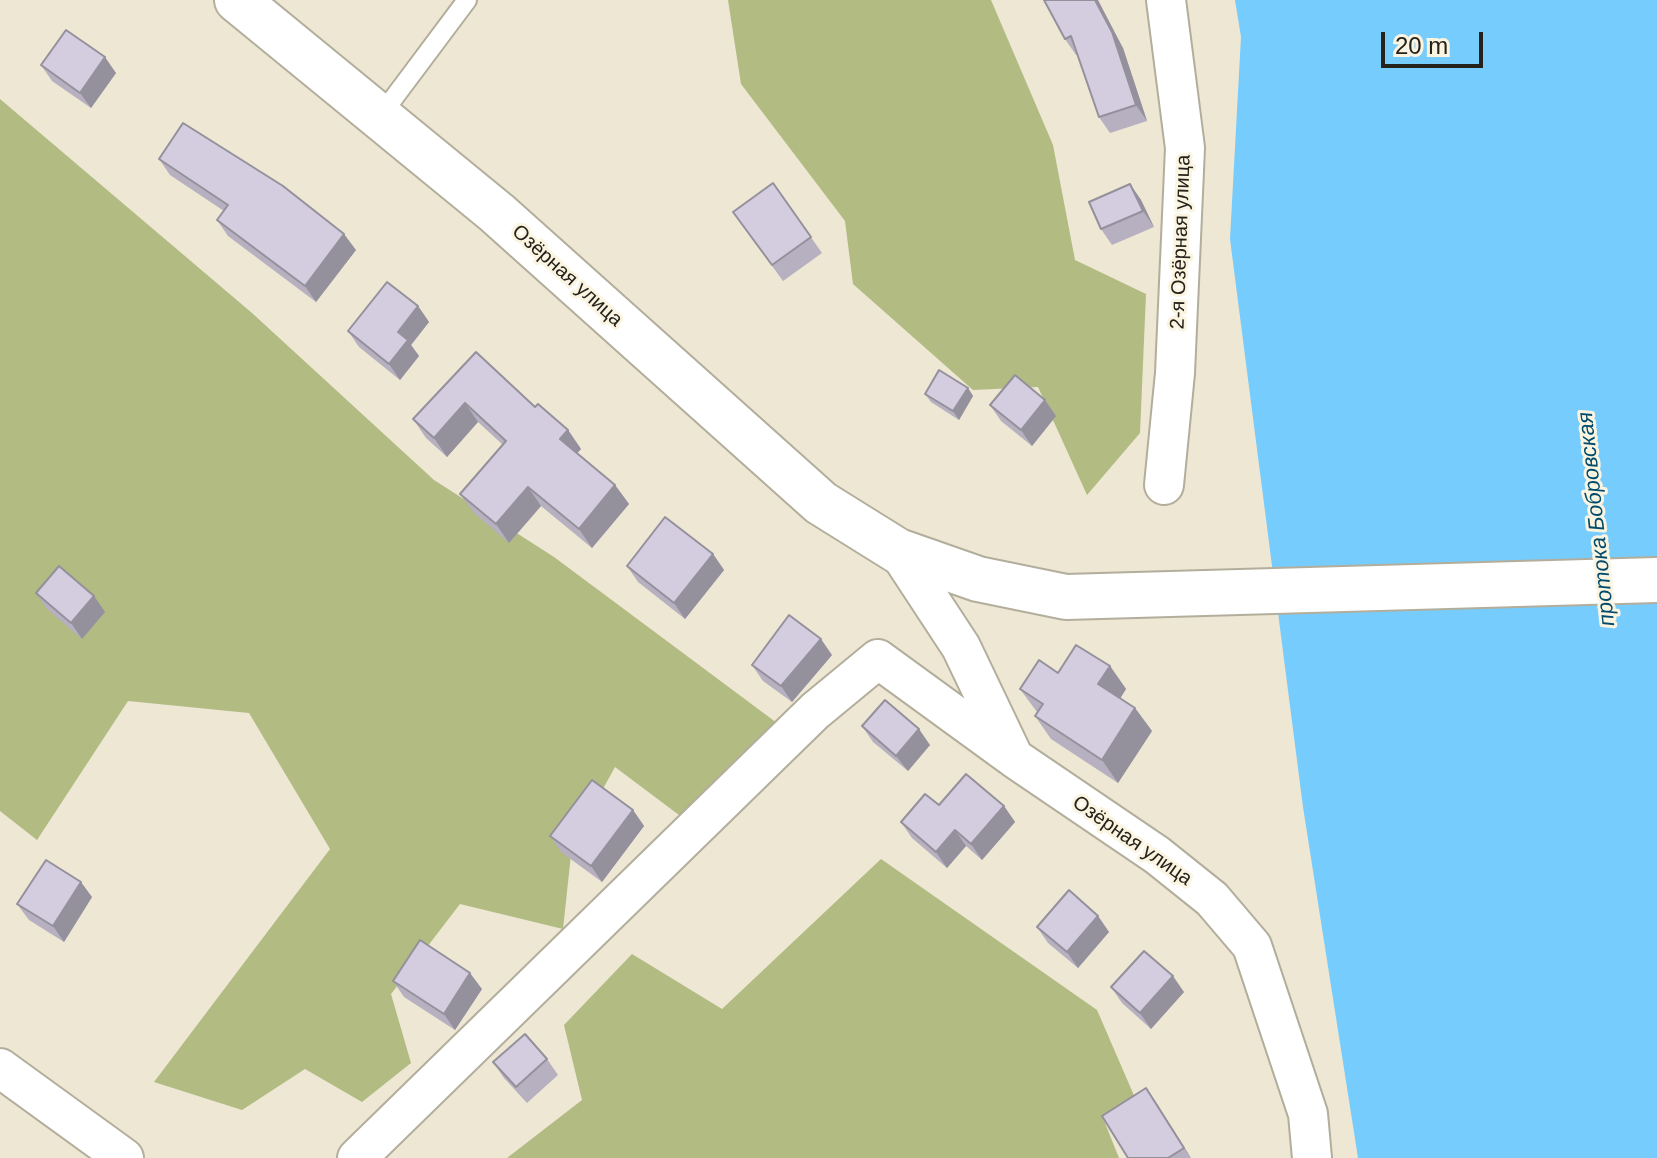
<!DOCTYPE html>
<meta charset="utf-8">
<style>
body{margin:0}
#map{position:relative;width:1657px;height:1158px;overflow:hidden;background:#ede7d4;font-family:Helvetica,sans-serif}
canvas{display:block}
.scale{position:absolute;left:1381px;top:32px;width:102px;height:36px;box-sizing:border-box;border:4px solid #24221b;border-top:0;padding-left:10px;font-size:24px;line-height:28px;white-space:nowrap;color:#24221b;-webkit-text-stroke:6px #faf4e1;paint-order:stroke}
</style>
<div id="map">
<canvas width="1657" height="1158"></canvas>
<div class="scale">20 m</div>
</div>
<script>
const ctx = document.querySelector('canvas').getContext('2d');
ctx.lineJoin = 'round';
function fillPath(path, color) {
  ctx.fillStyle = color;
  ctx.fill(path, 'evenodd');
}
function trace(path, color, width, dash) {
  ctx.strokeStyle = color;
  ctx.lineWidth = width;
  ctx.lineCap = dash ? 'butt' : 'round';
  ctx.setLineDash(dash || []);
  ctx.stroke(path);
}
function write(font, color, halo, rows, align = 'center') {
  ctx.font = font + ' Helvetica,sans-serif';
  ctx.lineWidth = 6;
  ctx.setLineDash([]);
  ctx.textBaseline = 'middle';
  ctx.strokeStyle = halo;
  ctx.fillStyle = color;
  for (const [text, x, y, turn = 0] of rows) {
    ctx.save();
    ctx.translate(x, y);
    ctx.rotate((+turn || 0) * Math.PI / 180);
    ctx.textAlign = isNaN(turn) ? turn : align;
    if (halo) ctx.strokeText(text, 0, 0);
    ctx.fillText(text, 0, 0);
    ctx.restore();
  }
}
const green = new Path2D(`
 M728,0H991L1053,145L1075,260L1146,294L1140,433L1087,495L1038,387L973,390L853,284L845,221L741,84Z
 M0,99L252,313L434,480L554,557L781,726L687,821L615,767L572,845L563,929L460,904L391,994L411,1063L362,1102L305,1069L242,1110L154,1082L330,849L249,713L128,701L37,840L0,811Z
 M881,859L1097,1010L1139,1107L1103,1118L1119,1158H507L582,1100L564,1025L632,954L722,1009Z`);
const water = new Path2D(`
 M1235,0H1657V1158H1358L1303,807L1230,239L1241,37Z`);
const lane = new Path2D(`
 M381,115L467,0`);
const street = new Path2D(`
 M1164,485L1175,373L1185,148L1166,0
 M898,551L961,647L1014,758L1157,855L1212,899L1252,946L1308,1114L1312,1158
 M0,1068L124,1158
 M357,1158L815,711L878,659L1014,758`);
const secondary = new Path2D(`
 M237,0L497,213L821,503L898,551L978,579L1066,597L1657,580`);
const wall = new Path2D(`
 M1044,0L1123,48L1147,121L1110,133L1099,117L1077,54L1076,55L1065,39Z
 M41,65L116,73L91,108L52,81Z
 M159,159L356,250L316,302L228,236L217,220L224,211L170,175Z
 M773,183L822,253L783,281L733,212Z
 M1130,184L1141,200L1154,227L1112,245L1101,229Z
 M418,306L429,322L411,345L419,356L400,380L359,347L348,331Z
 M476,352L535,407L568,430L581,449L577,453L615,485L629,504L592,548L541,506L509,543L474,513L460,494L503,445L478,422L447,457L426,438L413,419Z
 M968,388L973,396L959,420L931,402L925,394Z
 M1045,400L1056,416L1032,446L1001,421L990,405Z
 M713,554L724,570L685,619L638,582L627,566Z
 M36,593L94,596L105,612L82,639L47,609Z
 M832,655L792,702L763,681L752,665Z
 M1110,666L1126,689L1120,698L1135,708L1152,731L1118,783L1051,739L1035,716L1037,712L1020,689L1058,673Z
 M862,726L930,745L908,771L873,742Z
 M939,805L1004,806L1015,822L982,860L966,846L947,868L912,838L901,822Z
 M633,810L644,826L602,882L561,852L550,836Z
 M92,897L64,942L29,920L17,904Z
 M1098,916L1109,932L1078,968L1048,943L1037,927Z
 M393,981L482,989L455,1030L404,997Z
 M1111,987L1184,992L1151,1029L1122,1003Z
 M547,1059L558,1075L527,1103L504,1078L493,1062Z
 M1157,1104L1191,1158H1128Z`);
const shadedWall = new Path2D(`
 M1095,0H1098L1123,48L1147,121L1136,105Z
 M105,57L116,73L91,108L80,93Z
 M1130,184L1141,200L1154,227L1143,211Z
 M344,234L356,250L316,302L305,286Z
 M418,306L429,322L411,345L419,356L400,380L389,364L398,332Z
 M968,388L973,396L959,420L953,411Z
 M1045,400L1056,416L1032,446L1021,430Z
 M465,403L478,422L447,457L434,438Z
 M568,430L581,449L573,458L560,439Z
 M615,485L629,504L592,548L579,529Z
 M528,487L541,506L509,543L496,524Z
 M713,554L724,570L685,619L674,603Z
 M94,596L105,612L82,639L71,623Z
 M821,639L832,655L792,702L781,686Z
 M1110,666L1126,689L1115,707L1098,684Z
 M1135,708L1152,731L1118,783L1102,760Z
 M919,729L930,745L908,771L896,756Z
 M1004,806L1015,822L982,860L971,844Z
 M633,810L644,826L602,882L591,866Z
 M955,830L966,846L947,868L936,852Z
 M81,882L92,897L64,942L53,926Z
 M1098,916L1109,932L1078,968L1067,952Z
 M470,973L482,989L455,1030L444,1014Z
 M1173,976L1184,992L1151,1029L1140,1013Z
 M1146,1088L1157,1104L1191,1158L1184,1148Z`);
const building = new Path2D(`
 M1044,0H1095L1112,32L1136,105L1099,117L1071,36L1065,39Z
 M66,30L105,57L80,93L41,65Z
 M183,123L283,186L344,234L305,286L217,220L228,205L159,159Z
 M773,183L811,237L772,265L733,212Z
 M1130,184L1143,211L1101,229L1089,202Z
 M387,282L418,306L398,332L408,340L389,364L348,331Z
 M476,352L535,407L538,404L568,430L560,439L615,485L579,529L528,487L496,524L460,494L506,441L465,403L434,438L413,419Z
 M939,370L968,388L953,411L925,394Z
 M1015,375L1045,400L1021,430L990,405Z
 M665,517L713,554L674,603L627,566Z
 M59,566L94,596L71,623L36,593Z
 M789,615L821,639L781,686L752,665Z
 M1076,645L1110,666L1098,684L1135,708L1102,760L1035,716L1043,704L1020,689L1039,660L1058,673Z
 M885,700L919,729L896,756L862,726Z
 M966,774L1004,806L971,844L955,830L936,852L901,822L925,794L939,805Z
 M592,780L633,810L591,866L550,836Z
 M46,860L81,882L53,926L17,904Z
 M1069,890L1098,916L1067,952L1037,927Z
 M420,940L470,973L444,1014L393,981Z
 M1144,951L1173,976L1140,1013L1111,987Z
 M525,1034L547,1059L516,1087L493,1062Z
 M1146,1088L1184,1148L1168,1158H1128L1102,1116Z`);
const streetNames = [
 ["2-я Озёрная улица",1181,242,-88],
 ["Озёрная улица",567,276,42],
 ["Озёрная улица",1132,841,35]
];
const waterNames = [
 ["протока Бобровская",1597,519,-96]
];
fillPath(green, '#b1bb82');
fillPath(water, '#76ccfc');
trace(lane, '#b3ae9c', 22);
trace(street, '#b3ae9c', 42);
trace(secondary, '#b3ae9c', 48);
trace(lane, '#fff', 18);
trace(street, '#fff', 38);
trace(secondary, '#fff', 44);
fillPath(wall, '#b6b0c0');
fillPath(shadedWall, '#94909c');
fillPath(building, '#d4cddf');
trace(building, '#94909c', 2);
write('20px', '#24221b', '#faf4e1', streetNames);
write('italic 22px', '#004b6b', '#faf4e1', waterNames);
</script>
